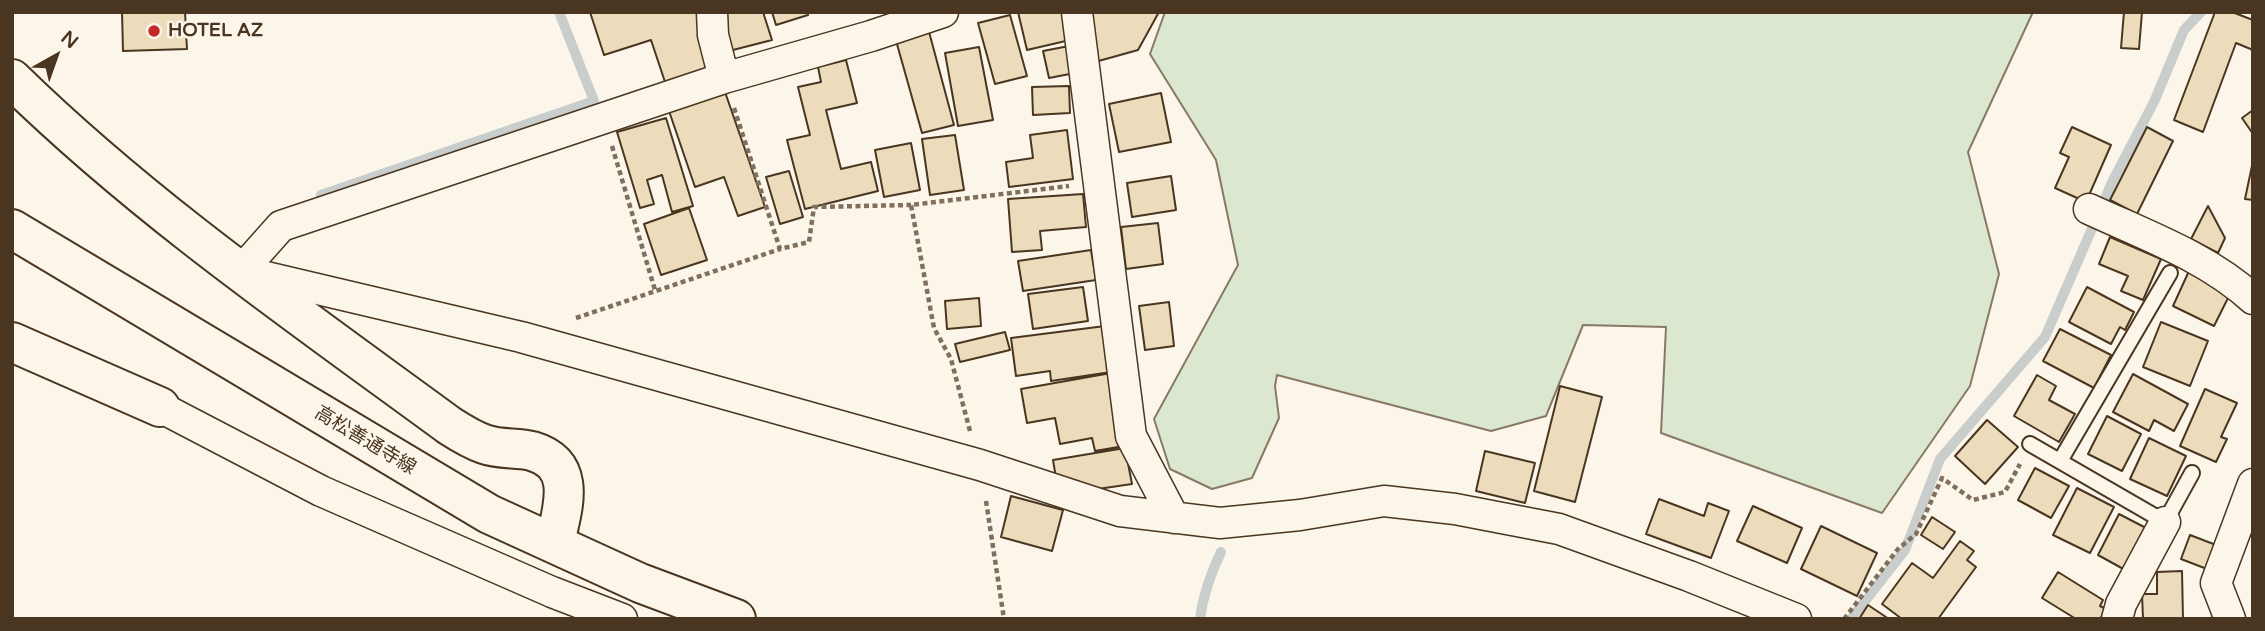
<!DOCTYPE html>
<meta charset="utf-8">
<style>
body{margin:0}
#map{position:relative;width:2265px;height:631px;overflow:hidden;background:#fbf6e9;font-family:"Varela Round",sans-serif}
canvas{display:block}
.frame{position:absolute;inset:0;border:14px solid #4a3520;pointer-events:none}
.north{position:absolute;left:21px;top:21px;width:70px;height:70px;-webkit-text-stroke:5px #fbf6e9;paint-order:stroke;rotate:40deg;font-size:19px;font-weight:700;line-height:28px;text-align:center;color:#4a3520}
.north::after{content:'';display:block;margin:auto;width:24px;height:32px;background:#4a3520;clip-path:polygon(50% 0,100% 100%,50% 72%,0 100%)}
</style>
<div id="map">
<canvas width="2265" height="631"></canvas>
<div class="frame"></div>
<div class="north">N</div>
</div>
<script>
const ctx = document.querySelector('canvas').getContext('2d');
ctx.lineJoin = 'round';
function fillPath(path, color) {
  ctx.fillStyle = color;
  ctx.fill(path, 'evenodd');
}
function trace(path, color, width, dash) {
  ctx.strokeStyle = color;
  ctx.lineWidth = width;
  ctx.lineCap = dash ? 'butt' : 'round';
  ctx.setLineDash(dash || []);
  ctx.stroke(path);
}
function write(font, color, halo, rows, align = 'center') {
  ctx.font = font + ' "Varela Round","Noto Sans JP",sans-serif';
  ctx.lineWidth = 5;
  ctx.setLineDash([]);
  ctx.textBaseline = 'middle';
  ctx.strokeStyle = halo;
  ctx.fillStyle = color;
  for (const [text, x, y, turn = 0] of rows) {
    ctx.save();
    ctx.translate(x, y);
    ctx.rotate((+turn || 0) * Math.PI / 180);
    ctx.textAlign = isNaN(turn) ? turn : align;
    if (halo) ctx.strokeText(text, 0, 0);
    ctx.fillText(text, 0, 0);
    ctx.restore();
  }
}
const green = new Path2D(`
 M1165,12H2033L1968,152L1999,274L1970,386L1882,513L1661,433L1666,327L1583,325L1546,416L1491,431L1277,375L1275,386L1279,418L1252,478L1212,489L1170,469L1154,419L1238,265L1216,160L1150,54Z`);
const stream = new Path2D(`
 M321,195L594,101L559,12
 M1200,619C1203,595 1211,573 1221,552
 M1851,619L1905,550L1940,459L2045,337L2113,180L2154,102L2184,30L2201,12`);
const building = new Path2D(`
 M122,12H185L187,49L123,51Z
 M590,12H698L719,76L668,91L651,40L604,55Z
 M718,12H763L772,40L725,52Z
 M772,12H808V15L776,25Z
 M1018,12H1063L1070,40L1027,50Z
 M1088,12H1159L1138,50L1095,62Z
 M2124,12H2142L2139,49L2121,48Z
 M2215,12H2232L2253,20V50L2236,43L2203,132L2174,120Z
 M1010,15L1027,76L995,84L978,23Z
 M928,28L954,125L922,133L895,37Z
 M1069,46L1075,73L1049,78L1043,51Z
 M979,47L993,120L958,126L945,53Z
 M846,60L857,103L826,110L841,169L871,162L878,191L805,209L787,140L810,135L798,87L821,82L818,67Z
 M1069,86L1070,113L1033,115L1032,87Z
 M725,92L765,207L738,216L724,177L695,187L669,111Z
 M1161,93L1171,142L1119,152L1109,104Z
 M2253,110V134L2242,118Z
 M666,118L693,206L672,212L662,175L647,180L654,204L640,208L617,132Z
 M2072,127L2111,145L2086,202L2055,188L2069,157L2060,153Z
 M2147,127L2173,141L2137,214L2110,200Z
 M1067,130L1073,179L1009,187L1006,162L1033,158L1030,135Z
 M955,135L964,190L930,195L922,139Z
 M911,143L920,190L884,197L875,150Z
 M2253,161V200L2245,199Z
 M789,171L803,217L780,224L766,177Z
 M1171,176L1176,210L1132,217L1127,183Z
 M1083,194L1086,227L1040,231L1042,250L1012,252L1008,199Z
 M2208,206L2225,238L2218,253L2191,239Z
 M689,208L707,260L661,275L644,224Z
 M1158,223L1163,264L1126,269L1121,227Z
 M2110,237L2161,259L2143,300L2121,291L2128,276L2099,264Z
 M1091,250L1096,280L1023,291L1018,261Z
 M2189,271L2231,292L2214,326L2173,306Z
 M1083,287L1088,321L1033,329L1028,294Z
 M2087,287L2134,312L2125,330L2120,327L2111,344L2069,322Z
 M979,298L981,326L947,329L945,301Z
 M1169,302L1174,346L1145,350L1139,306Z
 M2161,322L2208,341L2190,386L2143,367Z
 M1105,326L1111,372L1051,381L1050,371L1016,376L1011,338Z
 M2060,329L2111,355L2094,388L2043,361Z
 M1005,332L1010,350L960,362L955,344Z
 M1111,373L1124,446L1095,451L1092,438L1060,444L1055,418L1027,423L1021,389Z
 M2133,374L2188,404L2174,431L2154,420L2149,431L2113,412Z
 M2037,375L2056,386L2049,400L2075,414L2059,442L2014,416Z
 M1560,386L1602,397L1575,502L1534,491Z
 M2205,389L2237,403L2221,437L2227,439L2216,462L2180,446Z
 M2107,416L2141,434L2122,471L2088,454Z
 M1987,420L2018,447L1985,484L1955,456Z
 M2149,438L2186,456L2167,496L2130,479Z
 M1125,448L1132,484L1091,490L1056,478L1053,460Z
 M1485,451L1535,463L1525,503L1476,491Z
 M2035,468L2069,486L2051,518L2018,500Z
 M2077,488L2114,507L2090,553L2053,535Z
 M1011,496L1063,510L1052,551L1001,537Z
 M1659,499L1704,516L1708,503L1729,511L1711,558L1646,534Z
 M1753,506L1802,528L1787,563L1737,541Z
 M2119,514L2148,529L2127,571L2098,555Z
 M1932,517L1955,532L1943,549L1921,535Z
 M1821,526L1877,553L1857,596L1801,569Z
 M2190,535L2216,545L2207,569L2181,559Z
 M1960,541L1974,551L1967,560L1976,567L1938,619H1902L1882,604L1912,563L1933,578Z
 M2182,571L2183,619H2143L2142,594H2157V572Z
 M2058,572L2103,600L2100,606L2106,609L2100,619H2076L2042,598Z
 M1868,605L1889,619H1859Z`);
const path = new Path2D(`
 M734,108L780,249L809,242L814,207L911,205
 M612,146L655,290
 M576,318L780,249
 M970,431L951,359L934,328L911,205L1069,186
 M986,501L1004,619
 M1844,619L1898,549L1916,534L1942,478L1973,500L2005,492L2020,464`);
const lane = new Path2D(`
 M2030,444L2165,522L2192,473
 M2060,461L2170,273`);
const street = new Path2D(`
 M712,12L713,35L724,78
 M943,12L871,36L724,78L281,226L241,271L521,337L980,465L1120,511L1220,523L1300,515L1384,501L1455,509L1559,529L1689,576L1796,619
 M1077,12L1131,436L1174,518
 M2089,209C2145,235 2207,257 2253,299
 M160,407L321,491L552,592L622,619
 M2117,619L2121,604L2165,522
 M2230,619L2216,583L2253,484`);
const secondary = new Path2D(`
 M12,79C145,209 300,316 450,426C461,433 472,440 484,444C500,450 517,447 532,451C579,465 562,509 555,543
 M12,342L160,407`);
const primary = new Path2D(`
 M12,229L489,514L640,583L736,619`);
const markers = [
 [154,31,7,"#c62828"]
];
const poiNames = [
 ["HOTEL AZ",168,31]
];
const streetNames = [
 ["高松善通寺線",365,441,31]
];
fillPath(green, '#dce7d0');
trace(green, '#887966', 2);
trace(stream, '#c9cecd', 10);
fillPath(building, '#ecdcbc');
trace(building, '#4a3520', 2);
trace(lane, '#4a3520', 18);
trace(street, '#4a3520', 33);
trace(secondary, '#4a3520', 42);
trace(primary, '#4a3520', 42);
trace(path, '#7f6f5c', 4.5, [5, 3.5]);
trace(lane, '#fbf6e9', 14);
trace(street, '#fbf6e9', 30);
trace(secondary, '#fbf6e9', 38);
trace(primary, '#fbf6e9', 38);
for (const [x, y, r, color] of markers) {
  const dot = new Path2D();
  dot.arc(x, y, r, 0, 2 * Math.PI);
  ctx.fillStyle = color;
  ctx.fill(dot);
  trace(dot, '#fbf6e9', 2.5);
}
write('bold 19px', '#4a3520', '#fbf6e9', poiNames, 'left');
write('19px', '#4a3520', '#fbf6e9', streetNames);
</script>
